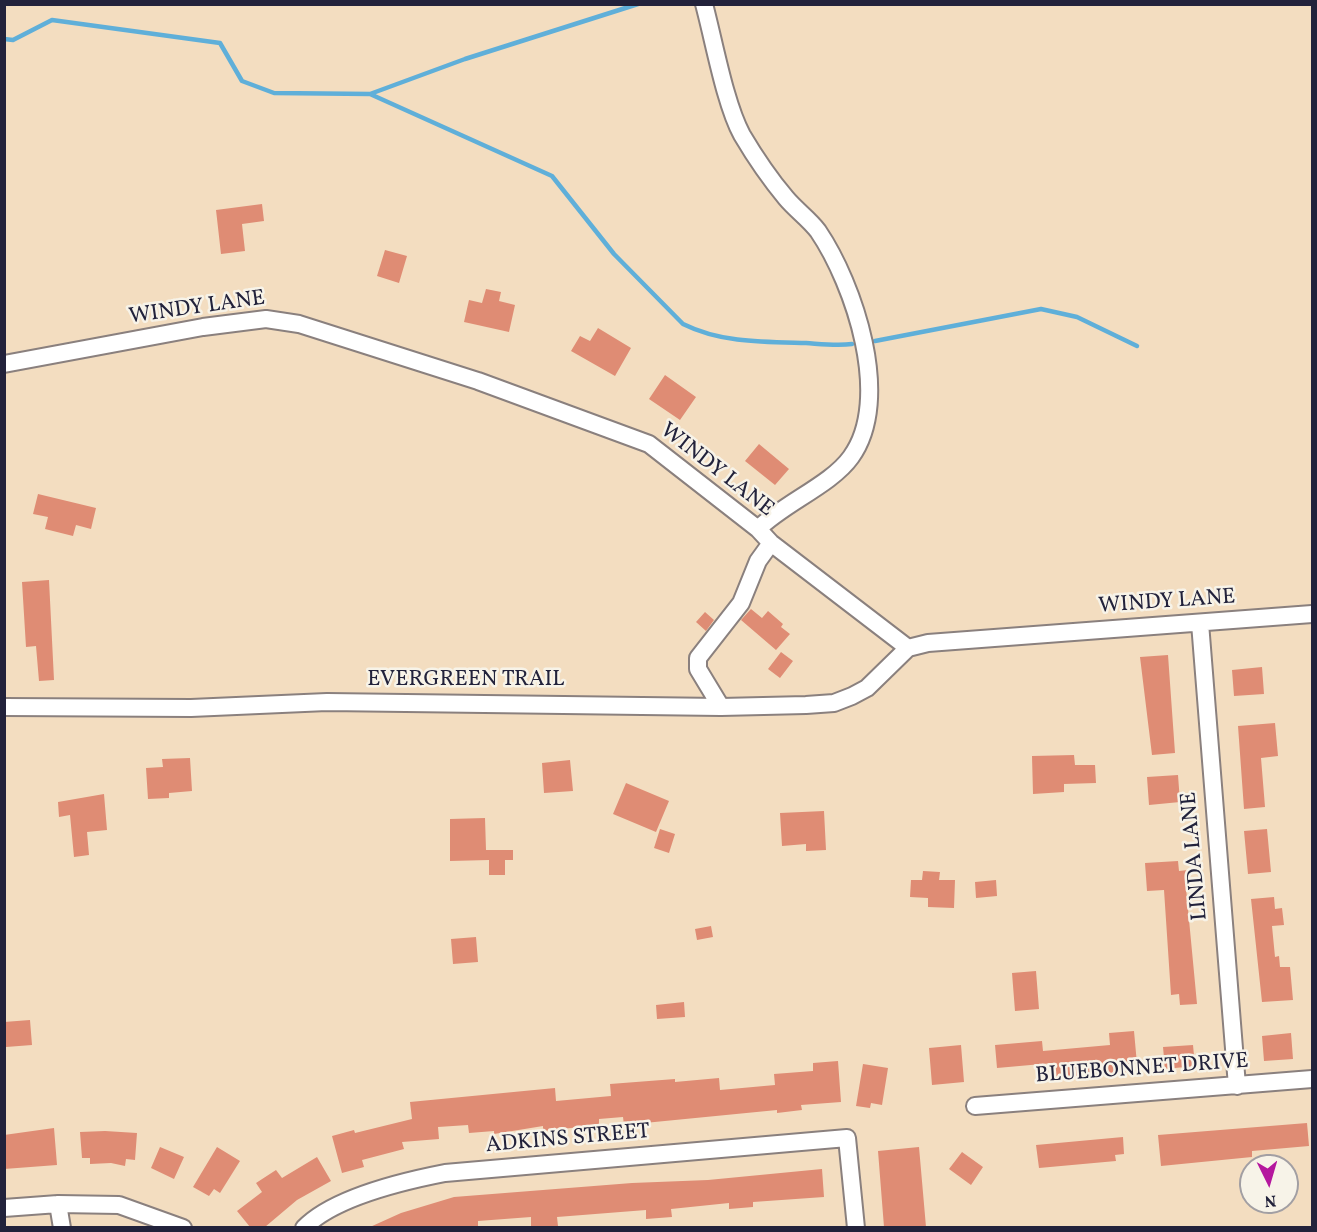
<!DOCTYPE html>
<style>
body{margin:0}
#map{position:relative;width:1317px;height:1232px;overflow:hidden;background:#f3ddc0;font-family:Vollkorn,serif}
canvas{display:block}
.frame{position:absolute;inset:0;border:6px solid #22223b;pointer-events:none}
.north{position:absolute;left:1239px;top:1154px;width:60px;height:60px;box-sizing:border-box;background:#f7f3e8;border:2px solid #a29fa3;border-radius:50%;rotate:175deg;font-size:16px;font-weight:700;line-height:24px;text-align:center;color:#22223b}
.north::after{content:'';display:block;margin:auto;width:21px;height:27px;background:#b5179e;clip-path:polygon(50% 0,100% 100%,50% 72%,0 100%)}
</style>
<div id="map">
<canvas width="1317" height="1232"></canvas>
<div class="frame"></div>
<div class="north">N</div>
</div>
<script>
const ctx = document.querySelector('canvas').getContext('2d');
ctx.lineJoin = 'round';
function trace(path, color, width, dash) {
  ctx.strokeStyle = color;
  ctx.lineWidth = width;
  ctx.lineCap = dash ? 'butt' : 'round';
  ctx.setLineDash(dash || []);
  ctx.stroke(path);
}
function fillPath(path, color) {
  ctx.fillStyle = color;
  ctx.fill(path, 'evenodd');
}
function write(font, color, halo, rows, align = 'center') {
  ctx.font = font + ' Vollkorn,serif';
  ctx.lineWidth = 5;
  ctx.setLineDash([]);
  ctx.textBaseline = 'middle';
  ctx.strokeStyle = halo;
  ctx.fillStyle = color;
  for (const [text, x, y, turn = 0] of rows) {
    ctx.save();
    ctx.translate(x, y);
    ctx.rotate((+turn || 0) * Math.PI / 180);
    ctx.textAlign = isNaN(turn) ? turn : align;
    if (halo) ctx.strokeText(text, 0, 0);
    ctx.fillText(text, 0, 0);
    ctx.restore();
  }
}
const stream = new Path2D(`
 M4,39L13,40L52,20L220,43L242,81L274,93L370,94L465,59L638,4
 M370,94L552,176L614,254L683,324C721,343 764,342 806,343C821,344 837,346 852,344
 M875,341L1041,309L1077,317L1137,346`);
const building = new Path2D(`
 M262,204L264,221L242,224L245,251L221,254L216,210Z
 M385,250L407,256L399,283L377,276Z
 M486,289L501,292L499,301L515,305L509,332L464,322L469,300L482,303Z
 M598,328L631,348L615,376L571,351L580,336L590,341Z
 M665,375L696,397L680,420L649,399Z
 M759,444L789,469L775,485L745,461Z
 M38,494L96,508L91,529L76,525L73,536L45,529L48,517L33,514Z
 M49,580L54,680L39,681L36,646L26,647L22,582Z
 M751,609L762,618L768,611L783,624L781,627L790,634L776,650L741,620Z
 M705,612L714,620L706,631L696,622Z
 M781,652L793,661L780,678L768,669Z
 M1168,655L1175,753L1152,755L1140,657Z
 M1262,667L1264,694L1234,696L1232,670Z
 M1275,723L1278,756L1261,758L1265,807L1244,809L1238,726Z
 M1074,755L1075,765H1095L1096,783L1064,784V792L1033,794L1032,756Z
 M190,758L192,791L169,793V798L148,799L146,768L163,767L162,759Z
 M570,760L573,791L544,793L542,763Z
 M1178,775L1180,802L1149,805L1147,777Z
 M626,783L669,801L656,832L613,814Z
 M104,794L107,830L87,832L89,855L74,857L70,815L59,817L58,802Z
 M824,811L826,850L806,851V844L782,846L780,813Z
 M485,818L486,850H513V860H505V875H489V860L450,861V819Z
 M660,829L675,834L669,853L654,848Z
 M1267,829L1271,872L1248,874L1244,831Z
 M1178,861L1179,871L1188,870L1189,887L1186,888L1197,1004L1180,1005L1179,994L1171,995L1164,890L1147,891L1145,863Z
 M923,871L940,872L939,880H955L954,908L928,907V898L910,897L911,880H922Z
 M996,880L997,896L976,898L975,882Z
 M1274,897L1275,909L1282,908L1284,925L1272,926L1275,957L1279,956L1280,967H1290L1293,1000L1262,1002L1251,899Z
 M711,926L713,937L697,940L695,929Z
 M476,937L478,962L453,964L451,939Z
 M1036,971L1039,1009L1015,1011L1012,973Z
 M684,1002L685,1017L657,1019L656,1005Z
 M30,1020L32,1045L6,1047L4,1022Z
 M1134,1031L1137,1064L1125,1065L1126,1074L1054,1079L1053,1063L997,1068L995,1045L1042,1041L1043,1051L1110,1045L1109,1033Z
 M1291,1033L1293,1059L1264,1061L1262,1036Z
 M961,1045L964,1082L932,1085L929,1048Z
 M1193,1045L1195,1066L1165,1069L1163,1047Z
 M838,1061L841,1102L801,1105L802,1110L777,1113V1110L624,1125L623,1117L599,1119V1125L543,1131V1126L494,1134V1131L469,1133L468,1125L438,1127L439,1139L402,1142L404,1149L362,1160L364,1167L342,1173L332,1136L354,1130L355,1133L412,1119L410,1102L555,1088L556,1101L611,1096L610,1084L675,1079V1082L719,1078L720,1090L775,1085L774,1074L813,1071V1063Z
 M863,1064L888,1068L882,1105L871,1103L870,1108L856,1106Z
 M1307,1123L1309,1146L1252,1151V1157L1161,1166L1158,1135Z
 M54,1128L57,1165L4,1169V1135Z
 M105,1131L137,1133L135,1160L126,1159L125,1166L111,1163L90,1164V1158H82L80,1132Z
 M1123,1137L1124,1154L1115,1155L1116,1161L1039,1168L1036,1145Z
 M160,1147L184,1157L174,1179L151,1168Z
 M217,1147L240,1161L220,1193L214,1189L209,1196L193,1187Z
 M919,1147L926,1227H884L878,1151Z
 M962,1152L983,1167L971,1185L949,1169Z
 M317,1157L331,1181L297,1200L265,1227H250L237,1211L262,1192L256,1183L276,1170L282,1178Z
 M822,1169L824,1197L753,1202V1207L729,1209V1203L671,1209L672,1217L646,1219V1210L557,1217L558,1226L544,1227H531V1217L478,1221V1227H370L401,1213L454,1197L632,1183L708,1180Z`);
const minor = new Path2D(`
 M704,4C714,41 725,104 742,135C755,157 770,179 786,198C796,210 809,219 818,231C854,284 893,399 851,457C831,485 784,503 758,529
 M4,364L203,327L266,319L299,324L478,381L649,444L758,529L771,543L908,648L928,643L1312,614
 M1200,623L1237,1086
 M4,707L191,708L327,702L721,707L806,705L834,703L852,696L867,688L908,648
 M721,707L698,669V658L741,603L758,561L771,543
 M975,1106L1312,1079
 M58,1204L62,1228
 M4,1208L58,1204L119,1205L183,1228
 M304,1228C334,1197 404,1181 445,1173L847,1138L856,1228`);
const streetNames = [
 ["WINDY LANE",197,309,-8],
 ["WINDY LANE",716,471,38],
 ["WINDY LANE",1167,603,-4],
 ["EVERGREEN TRAIL",466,681],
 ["LINDA LANE",1196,856,-95],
 ["BLUEBONNET DRIVE",1142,1070,-4],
 ["ADKINS STREET",568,1140,-5]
];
trace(stream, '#5fafd9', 4.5);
fillPath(building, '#df8c74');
trace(minor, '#8a807e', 20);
trace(minor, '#fff', 16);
write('22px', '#22223b', '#f7f3e8', streetNames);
</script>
